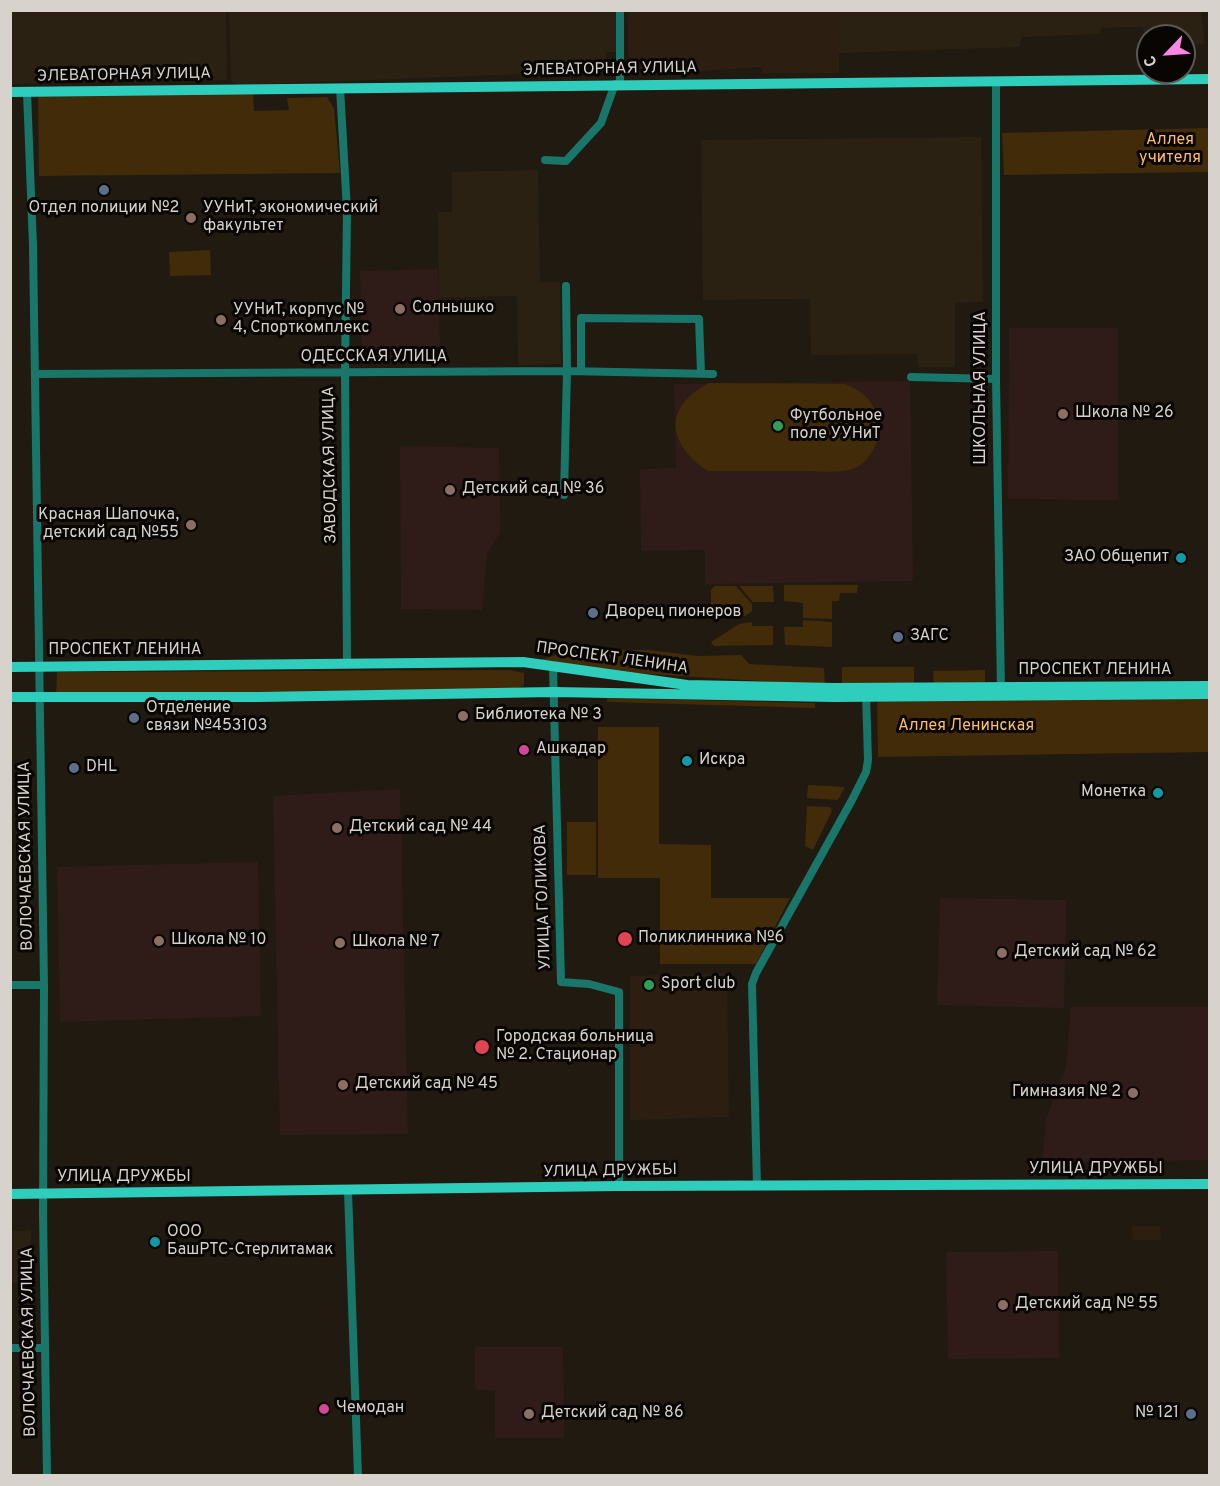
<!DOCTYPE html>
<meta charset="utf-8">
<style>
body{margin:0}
#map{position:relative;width:1220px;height:1486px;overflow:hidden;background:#201a10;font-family:Overpass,sans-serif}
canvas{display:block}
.frame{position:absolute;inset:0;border:12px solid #d7d2cc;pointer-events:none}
.north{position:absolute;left:1136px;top:24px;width:60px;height:60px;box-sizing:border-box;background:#080503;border:2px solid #5b5753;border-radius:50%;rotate:245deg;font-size:16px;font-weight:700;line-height:24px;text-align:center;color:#d7d2cc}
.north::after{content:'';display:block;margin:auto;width:21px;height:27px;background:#fb87e5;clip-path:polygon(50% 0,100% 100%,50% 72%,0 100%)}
</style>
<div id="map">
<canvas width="1220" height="1486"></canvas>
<div class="frame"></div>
<div class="north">С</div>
</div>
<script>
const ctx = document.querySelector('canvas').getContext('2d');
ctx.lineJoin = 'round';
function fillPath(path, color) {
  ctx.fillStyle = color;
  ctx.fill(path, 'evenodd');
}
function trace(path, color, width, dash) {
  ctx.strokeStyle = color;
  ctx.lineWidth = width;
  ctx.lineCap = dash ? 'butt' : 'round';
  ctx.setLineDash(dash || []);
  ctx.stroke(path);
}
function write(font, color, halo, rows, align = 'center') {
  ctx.font = font + ' Overpass,sans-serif';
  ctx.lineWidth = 6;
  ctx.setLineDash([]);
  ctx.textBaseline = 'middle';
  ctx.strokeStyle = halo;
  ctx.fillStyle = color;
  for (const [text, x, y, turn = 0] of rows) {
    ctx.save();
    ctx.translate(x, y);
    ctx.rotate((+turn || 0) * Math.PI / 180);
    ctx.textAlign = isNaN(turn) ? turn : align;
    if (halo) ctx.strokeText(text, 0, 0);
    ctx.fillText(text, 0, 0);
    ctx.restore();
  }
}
const commercial = new Path2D(`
 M628,11H839V73H762V67L629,76Z
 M727,973L729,1117L630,1120V976Z
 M1132,1226H1160L1161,1240H1133Z`);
const built = new Path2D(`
 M1209,10L1201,12L1205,44L1184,46V36H1173L1172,32L1144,33L1143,27L1101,28L1100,34L1022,37L1020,47L839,53V11Z
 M10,11H226L227,80L11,84Z
 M229,11H616L617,52H606V71L238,85L231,81Z
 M981,137L983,302L955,303V367H918L917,354L811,355L810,299L703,300L701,140Z
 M538,170L540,282H560L561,364L518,365L517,296L439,298L438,212H452V172Z
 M31,1230L32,1283H11V1231Z`);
const education = new Path2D(`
 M438,269L440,347L362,349L360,271Z
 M1009,328H1118V500L1008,499Z
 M910,381L913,581L705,584V550L641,551L640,469L676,468L674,384Z
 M400,446L499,448L500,533L487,553L482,610L401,609Z
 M400,789L408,1134L280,1135L273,796Z
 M258,862L261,1016L60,1022L57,867Z
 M940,898L1066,900L1064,1008L937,1005Z
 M1071,1007H1209V1160L1042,1163L1046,1119L1066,1067Z
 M1058,1251L1059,1358L948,1359L946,1252Z
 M475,1347H563L564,1438H495V1390H475Z`);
const green = new Path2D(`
 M253,92L254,111L289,110L287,98L327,97L334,108L340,173L39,176L38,94Z
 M1209,128V172L1004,175L1002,133Z
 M210,250L211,275L170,276L169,252Z
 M709,383L844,384C862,390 872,399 878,418C883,435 872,461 855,468C841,474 820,471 805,471C773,471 740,471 708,471C684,456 662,427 686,400C692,392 701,388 709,383Z
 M784,585H858L857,593H840L839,601H832V619L803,618V603L784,601Z
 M715,586H736L752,604V611L745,616L711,617V590Z
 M739,586H773L774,602H753Z
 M803,620L832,622V647L785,645L784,627H803Z
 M752,622V626H773V645L714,646L711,642L739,624Z
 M576,649L649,650L697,656L741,655L749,664L824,668L825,685L615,672L539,660Z
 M842,667H914V685H842Z
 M510,670L524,673V685L514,690L56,695L57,672Z
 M985,670V685L934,686L933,671Z
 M607,698L815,703V708L607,702Z
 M1209,698V752L878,757L877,699Z
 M598,727H659V844L711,845V898H790L756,964H660V878H598Z
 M808,785L845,787L838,800L807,798Z
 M807,806L830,807L832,811L813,850L805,846Z
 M567,822H596V875H567Z`);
const minor = new Path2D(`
 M996,81V379L1001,692
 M620,84V10
 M340,88L347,210L345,372L347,663
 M27,92L33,246L44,985L43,1214L47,1476
 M545,160L566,161L601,123L615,84
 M581,371V318L699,319L701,373
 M35,374L567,371L713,374
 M911,377L996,379
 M564,495L567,371L566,286
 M553,666L561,982L589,984L619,992V1186
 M10,985H44
 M757,1186L752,984L756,973L852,800L866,772L868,760L866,693
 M348,1191L358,1476
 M10,1348H45`);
const major = new Path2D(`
 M10,92L1210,79
 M10,667L523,662L687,685L834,688L1210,686
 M10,697H259L554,692L834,697L1210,694
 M10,1194L619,1186L1210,1184`);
const markers = [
 [104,190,6,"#5c6f8a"],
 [191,218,6,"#8d6e63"],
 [400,309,6,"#8d6e63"],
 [221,320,6,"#8d6e63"],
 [1063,414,6,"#8d6e63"],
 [778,426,6,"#2e9e5b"],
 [450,490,6,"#8d6e63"],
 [191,525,6,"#8d6e63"],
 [1181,558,6,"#0f9aa8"],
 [593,613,6,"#5c6f8a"],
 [898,637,6,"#5c6f8a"],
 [463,716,6,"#8d6e63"],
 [134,718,6,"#5c6f8a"],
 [524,750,6,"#d1479c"],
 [687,761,6,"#0f9aa8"],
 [74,768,6,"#5c6f8a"],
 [1158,793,6,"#0f9aa8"],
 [337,828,6,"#8d6e63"],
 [625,939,8,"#e0444e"],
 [159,941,6,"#8d6e63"],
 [340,943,6,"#8d6e63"],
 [1002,953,6,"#8d6e63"],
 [649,985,6,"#2e9e5b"],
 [482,1047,8,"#e0444e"],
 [343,1085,6,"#8d6e63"],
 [1133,1093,6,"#8d6e63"],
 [155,1242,6,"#0f9aa8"],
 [1003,1305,6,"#8d6e63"],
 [324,1409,6,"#d1479c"],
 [529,1414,6,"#8d6e63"],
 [1191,1414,6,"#5c6f8a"]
];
const streetNames = [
 ["ЭЛЕВАТОРНАЯ УЛИЦА",610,70,-1],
 ["ЭЛЕВАТОРНАЯ УЛИЦА",124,76,-1],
 ["ОДЕССКАЯ УЛИЦА",374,358],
 ["ШКОЛЬНАЯ УЛИЦА",982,388,-90],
 ["ЗАВОДСКАЯ УЛИЦА",331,465,-91],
 ["ПРОСПЕКТ ЛЕНИНА",125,651],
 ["ПРОСПЕКТ ЛЕНИНА",612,659,8],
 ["ПРОСПЕКТ ЛЕНИНА",1095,671],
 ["ВОЛОЧАЕВСКАЯ УЛИЦА",27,856,-91],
 ["УЛИЦА ГОЛИКОВА",544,897,-92],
 ["УЛИЦА ДРУЖБЫ",1096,1170],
 ["УЛИЦА ДРУЖБЫ",610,1172,-1],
 ["УЛИЦА ДРУЖБЫ",124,1178],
 ["ВОЛОЧАЕВСКАЯ УЛИЦА",30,1342,-91]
];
const parkNames = [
 ["Аллея",1170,141],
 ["учителя",1170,159],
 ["Аллея Ленинская",966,727]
];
const poiNames = [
 ["Отдел полиции №2",104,209,"center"],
 ["УУНиТ, экономический",203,209],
 ["факультет",203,227],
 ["Солнышко",412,309],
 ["УУНиТ, корпус №",233,311],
 ["4, Спорткомплекс",233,329],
 ["Школа № 26",1075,414],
 ["Футбольное",790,417],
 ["поле УУНиТ",790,435],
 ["Детский сад № 36",462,490],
 ["Красная Шапочка,",179,516,"right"],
 ["детский сад №55",179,534,"right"],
 ["ЗАО Общепит",1169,558,"right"],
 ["Дворец пионеров",605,613],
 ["ЗАГС",910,637],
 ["Отделение",146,709],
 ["связи №453103",146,727],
 ["Библиотека № 3",475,716],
 ["Ашкадар",536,750],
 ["Искра",699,761],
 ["DHL",86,768],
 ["Монетка",1146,793,"right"],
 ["Детский сад № 44",349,828],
 ["Поликлинника №6",638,939],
 ["Школа № 10",171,941],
 ["Школа № 7",352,943],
 ["Детский сад № 62",1014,953],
 ["Sport club",661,985],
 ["Городская больница",496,1038],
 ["№ 2. Стационар",496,1056],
 ["Детский сад № 45",355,1085],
 ["Гимназия № 2",1121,1093,"right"],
 ["ООО",167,1233],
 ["БашРТС-Стерлитамак",167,1251],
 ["Детский сад № 55",1015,1305],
 ["Чемодан",336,1409],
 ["Детский сад № 86",541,1414],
 ["№ 121",1179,1414,"right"]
];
fillPath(commercial, '#2c1f12');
fillPath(built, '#2b2112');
fillPath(education, '#2f1c19');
fillPath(green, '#412b09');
trace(minor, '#18766b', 8);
trace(major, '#2fcebc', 10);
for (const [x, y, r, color] of markers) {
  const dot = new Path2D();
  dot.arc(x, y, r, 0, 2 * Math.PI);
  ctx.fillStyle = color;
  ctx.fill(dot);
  trace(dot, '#080503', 2);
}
write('16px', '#d7d2cc', '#080503', streetNames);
write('16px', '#fdbf68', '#080503', parkNames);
write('16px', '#d7d2cc', '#080503', poiNames, 'left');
</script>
